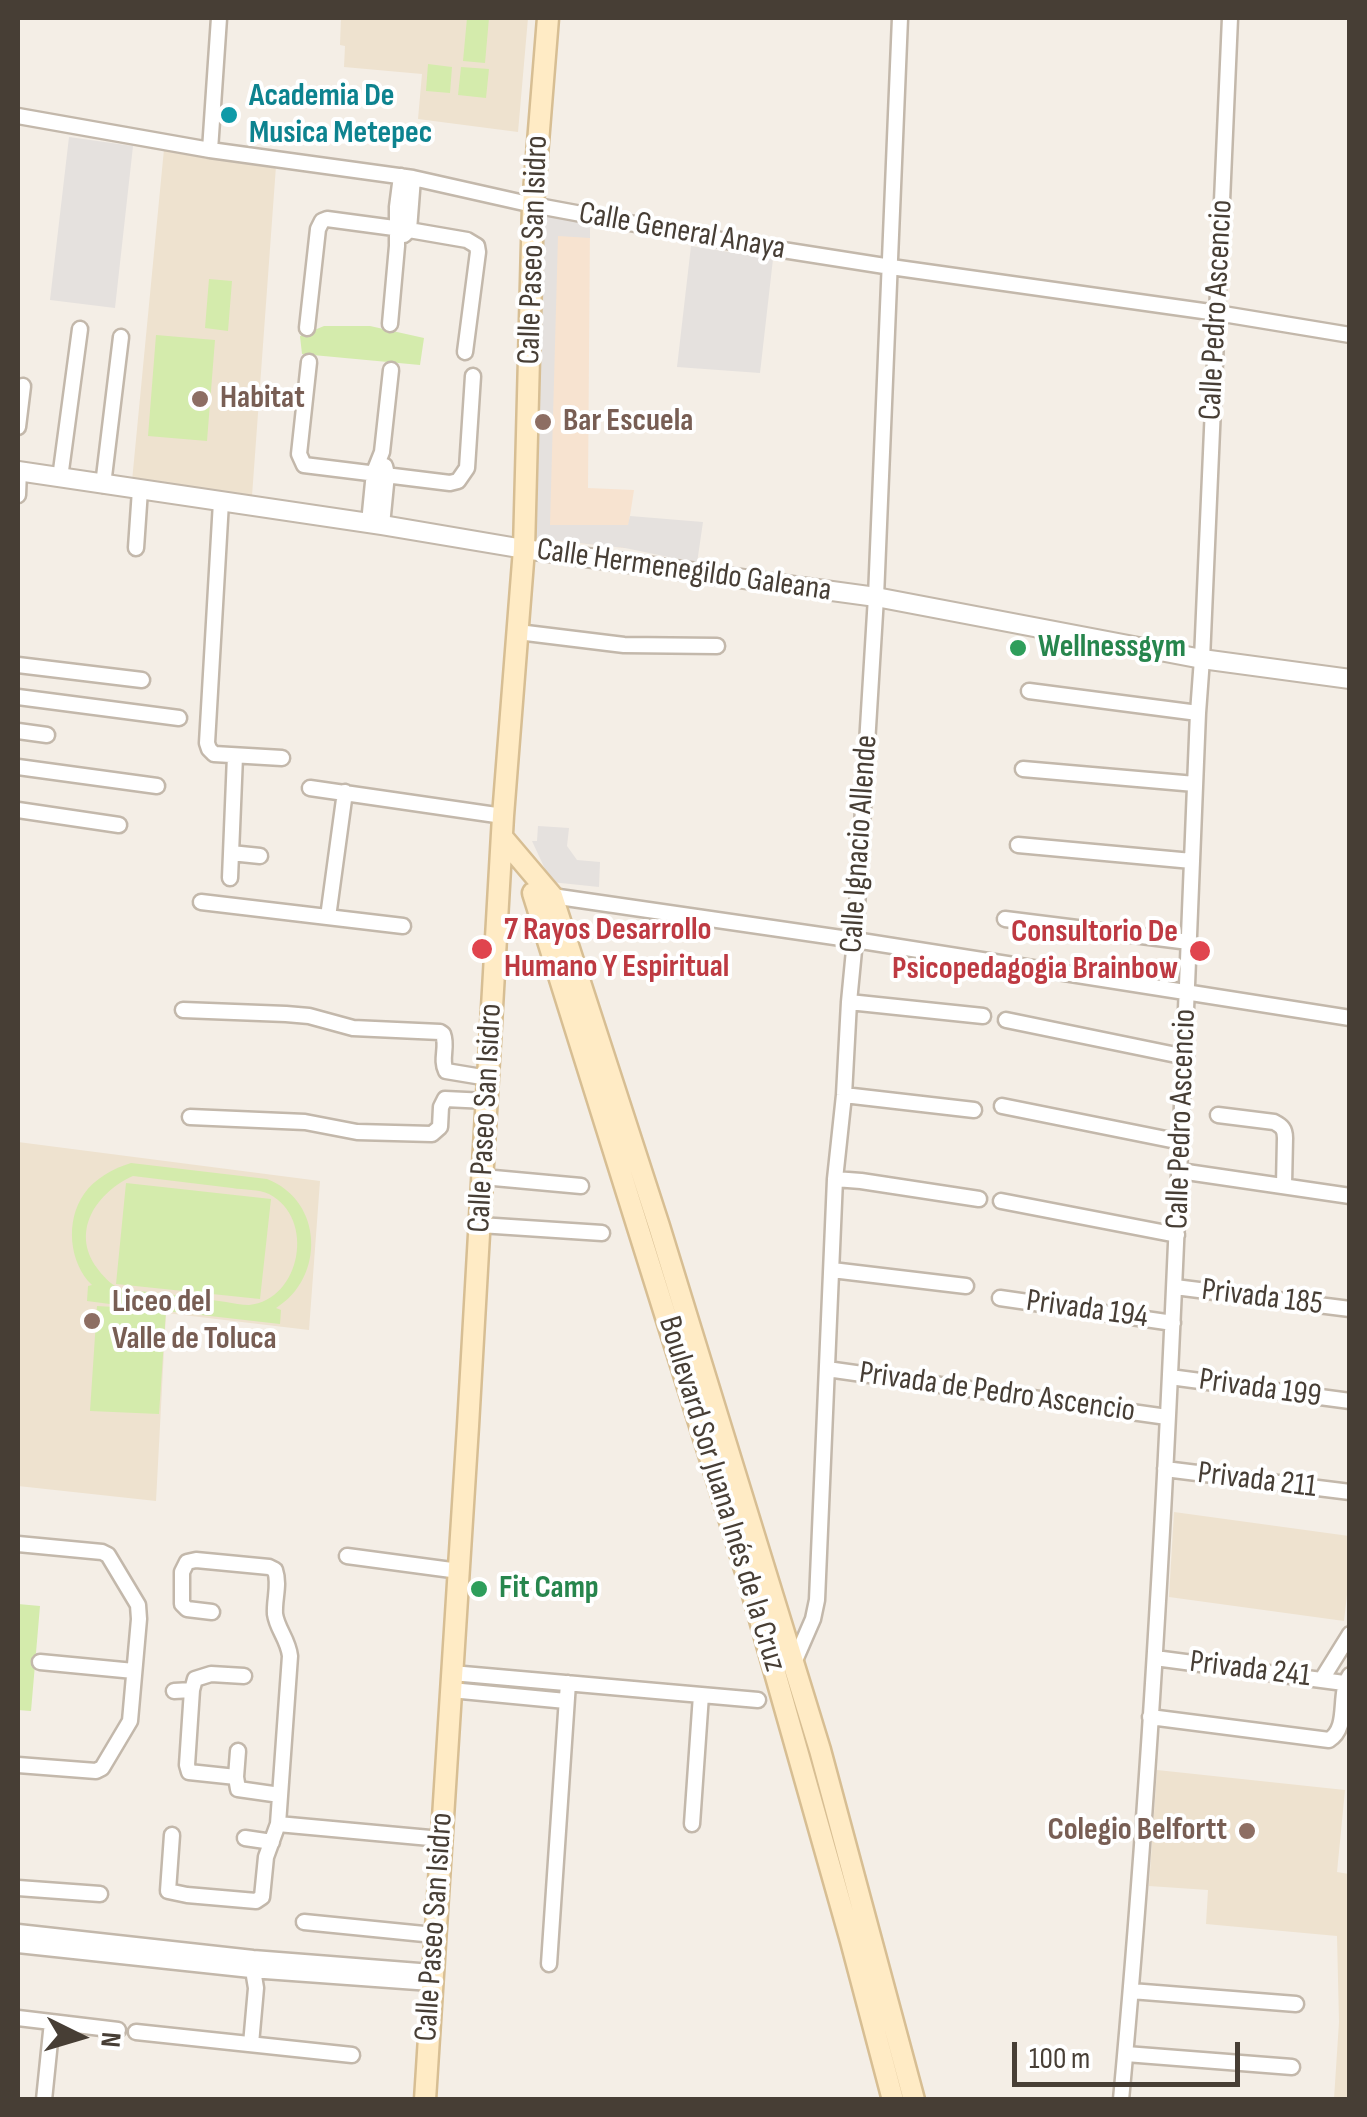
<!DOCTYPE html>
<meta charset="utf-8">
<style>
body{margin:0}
#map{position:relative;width:1367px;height:2117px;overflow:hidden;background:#f4eee6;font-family:"Sofia Sans Condensed",sans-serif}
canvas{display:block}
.frame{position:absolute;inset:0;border:20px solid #473e35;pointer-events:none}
.north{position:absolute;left:30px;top:1987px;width:100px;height:100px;-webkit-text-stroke:8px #fff;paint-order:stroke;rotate:95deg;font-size:28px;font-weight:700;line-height:40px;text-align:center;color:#473e35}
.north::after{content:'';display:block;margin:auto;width:35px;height:45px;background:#473e35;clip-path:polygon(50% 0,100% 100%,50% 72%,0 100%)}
.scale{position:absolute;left:1012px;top:2042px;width:228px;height:45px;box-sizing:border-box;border:5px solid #473e35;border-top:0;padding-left:12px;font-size:30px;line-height:35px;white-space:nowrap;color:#473e35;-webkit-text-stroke:8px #fff;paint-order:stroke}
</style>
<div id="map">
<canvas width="1367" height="2117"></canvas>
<div class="frame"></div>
<div class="north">N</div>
<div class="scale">100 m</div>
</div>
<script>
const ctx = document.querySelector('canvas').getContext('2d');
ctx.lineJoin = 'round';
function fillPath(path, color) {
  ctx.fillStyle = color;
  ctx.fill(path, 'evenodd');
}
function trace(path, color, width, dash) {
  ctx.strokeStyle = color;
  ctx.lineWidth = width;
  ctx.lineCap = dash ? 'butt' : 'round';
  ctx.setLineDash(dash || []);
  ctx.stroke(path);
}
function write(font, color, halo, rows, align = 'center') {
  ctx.font = font + ' "Sofia Sans Condensed",sans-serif';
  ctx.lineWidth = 8;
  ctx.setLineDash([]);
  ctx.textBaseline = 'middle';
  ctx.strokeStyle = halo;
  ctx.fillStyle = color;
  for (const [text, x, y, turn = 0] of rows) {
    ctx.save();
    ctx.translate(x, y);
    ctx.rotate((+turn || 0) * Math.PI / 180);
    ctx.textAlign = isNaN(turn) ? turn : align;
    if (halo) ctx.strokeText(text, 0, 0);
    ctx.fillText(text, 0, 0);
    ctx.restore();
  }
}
const commercial = new Path2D(`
 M541,215L590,223L588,488L634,490L625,548L533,538Z`);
const education = new Path2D(`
 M341,18H528L518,132L418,119L422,74L344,67L345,46L340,45Z
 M164,149L276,166L252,496L132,481Z
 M18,1142L320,1181L309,1330L166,1313L156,1501L18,1486Z
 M1174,1512L1349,1536V1577L1344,1621L1169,1597Z
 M1157,1770L1345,1790L1337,1872L1349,1874V2099H1334L1339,2022L1337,1936L1206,1924L1208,1890L1149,1886Z`);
const green = new Path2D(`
 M467,18H489L485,63L463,61Z
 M428,64L452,67L450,93L426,91Z
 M461,67L489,69L486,98L458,95Z
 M209,279L232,281L228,331L205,328Z
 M324,326H370L424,338L420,365L302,354L300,336Z
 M156,335L215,340L207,441L148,436Z
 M131,1163L267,1179C324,1201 325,1278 276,1308L281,1310L280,1324L166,1311L159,1414L90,1411L97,1306L148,1309L87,1301L88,1286L92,1285C69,1263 65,1221 84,1194C94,1179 114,1168 131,1163ZM133,1176C166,1180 199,1184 232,1188C244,1190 259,1189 269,1194C316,1218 301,1300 249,1305C242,1305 233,1303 226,1302C200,1298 175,1295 150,1292C140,1291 128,1291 119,1288C111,1285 102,1275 97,1268C70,1231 97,1192 133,1176Z
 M126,1183L271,1199L260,1299L116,1284Z
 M18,1604L40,1606L31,1711L18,1710Z`);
const parking = new Path2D(`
 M69,137L133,146L115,308L50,300Z
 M541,215L590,223V238L558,236L550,525H628L630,516L703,522L697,563L625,548L533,538Z
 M691,246L773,259L760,373L677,367Z
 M538,826L569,828L567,846L577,860L600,862L599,887L551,882L532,841H537Z`);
const minor = new Path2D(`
 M18,116L210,150L413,178L533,205L732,242L891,267L1217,313L1350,335
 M210,150L219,18
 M404,235L409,230L413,178
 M390,324L397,246V207L401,176
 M307,328L318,229L322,221L327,219L409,230L467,240L477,246L478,252L465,352
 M309,362L299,454L304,465L450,483L458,481L467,468L473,376
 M18,427L23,386
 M60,478L80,329
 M103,485L121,337
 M18,495L19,471
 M221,502L207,743L209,749L214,754L282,758
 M369,523L374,472L382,452L391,370
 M382,525L387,474L385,466
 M136,548L140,490
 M518,632L624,645L717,646
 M18,665L142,680
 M1029,691L1198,713
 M18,697L179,718
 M18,731L47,735
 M18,767L157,786
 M1023,769L1195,784
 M310,788L503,816
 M18,810L119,825
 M1018,845L1192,861
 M231,853L260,856
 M230,878L235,756
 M552,896L855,940L1350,1018
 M201,902L403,926
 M328,917L345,792
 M1005,919L1189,942
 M849,1002L983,1016
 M183,1010L286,1014L309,1016L353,1028L440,1032L443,1034C448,1047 440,1059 446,1071L488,1078
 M1006,1020L1186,1057
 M844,1095L974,1110
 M1002,1106L1181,1142
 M1218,1115L1274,1122C1282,1126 1285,1129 1285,1138L1284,1185
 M190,1117L305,1122L357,1132L432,1134L440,1127L441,1107L445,1099L487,1101
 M1180,1171L1350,1196
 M483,1177L581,1186
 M835,1179L861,1181L979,1199
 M1001,1201L1177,1235
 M480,1225L602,1233
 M832,1270L966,1286
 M1175,1287L1350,1309
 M1000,1298L1173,1323
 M827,1369L1167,1417
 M1170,1377L1350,1401
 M1165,1469L1350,1492
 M18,1544L102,1552L108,1555L138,1605L139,1619L130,1721L102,1768L96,1771L18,1765
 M347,1556L459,1571
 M1155,1658L1344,1683
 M40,1662L134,1671
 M793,1665L813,1619L817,1600L835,1179L844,1095L849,1002L855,940L876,597L900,18
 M452,1673L758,1700
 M1322,1679L1350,1634
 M451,1690L566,1701
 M174,1691L192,1690
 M1150,1717L1329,1740C1350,1727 1337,1695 1350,1675
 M238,1751L236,1777L238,1789L280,1795
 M236,1777L189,1772L187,1765L192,1690L195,1679L211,1674L244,1676
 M278,1824L441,1839
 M692,1824L701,1695
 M172,1835L168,1891L187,1895L256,1901L262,1897L266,1857L278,1824L290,1656C288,1639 277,1629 275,1614C274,1599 280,1585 275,1570L269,1567L196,1560L187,1562L182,1572V1604L187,1609L212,1612
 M245,1838L272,1842
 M18,1888L100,1894
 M304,1922L434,1935
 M18,1932L253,1958L432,1972
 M18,1945L251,1970L431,1983
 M549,1964L568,1683
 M1131,1991L1296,2004
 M18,2018L118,2030
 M136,2032L352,2055
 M251,2044L256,1988L252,1964
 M1126,2054L1292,2067
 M44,2100L52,2022
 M1121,2100C1164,1638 1179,1175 1198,713L1202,659L1230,18`);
const tertiary = new Path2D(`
 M18,471L382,525L524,549L876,597L1202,659L1350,679`);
const secondary = new Path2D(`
 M502,837L552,896L659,1226L820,1750L914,2100
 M533,893L751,1588L851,1941L893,2100
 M425,2100L468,1426L503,816L524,549L533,205L548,18`);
const markers = [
 [229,115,10,"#0f9aa8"],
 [200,399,10,"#8d6e63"],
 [543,422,10,"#8d6e63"],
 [1018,648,10,"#2e9e5b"],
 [482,949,12,"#e0444e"],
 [1200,951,12,"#e0444e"],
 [92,1321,10,"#8d6e63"],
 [479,1589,10,"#2e9e5b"],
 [1247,1831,10,"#8d6e63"]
];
const cultureNames = [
 ["Academia De",249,97],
 ["Musica Metepec",249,134]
];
const streetNames = [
 ["Calle General Anaya",682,232,10],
 ["Calle Paseo San Isidro",534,250,-88],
 ["Calle Pedro Ascencio",1217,310,-87],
 ["Calle Hermenegildo Galeana",684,571,8],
 ["Calle Ignacio Allende",860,844,-86],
 ["Calle Paseo San Isidro",486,1118,-87],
 ["Calle Pedro Ascencio",1182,1119,-88],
 ["Privada 185",1262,1298,7],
 ["Privada 194",1087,1310,8],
 ["Privada 199",1260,1389,8],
 ["Privada de Pedro Ascencio",997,1393,8],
 ["Privada 211",1257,1481,7],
 ["Boulevard Sor Juana Inés de la Cruz",721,1494,73],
 ["Privada 241",1250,1670,7],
 ["Calle Paseo San Isidro",435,1927,-86]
];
const educationNames = [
 ["Habitat",220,399],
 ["Bar Escuela",563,422],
 ["Liceo del",112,1303],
 ["Valle de Toluca",112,1340],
 ["Colegio Belfortt",1227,1831,"right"]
];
const leisureNames = [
 ["Wellnessgym",1038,648],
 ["Fit Camp",499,1589]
];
const healthNames = [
 ["7 Rayos Desarrollo",504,931],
 ["Humano Y Espiritual",504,968],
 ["Consultorio De",1178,933,"right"],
 ["Psicopedagogia Brainbow",1178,970,"right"]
];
fillPath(commercial, '#f7e3d0');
fillPath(education, '#eee2cf');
fillPath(green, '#d4ebac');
fillPath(parking, '#e5e1de');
trace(minor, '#c3b8ab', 19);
trace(tertiary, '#c3b8ab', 22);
trace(secondary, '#d7be93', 25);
trace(minor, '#fff', 14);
trace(tertiary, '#fff', 18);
trace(secondary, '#ffebc5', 20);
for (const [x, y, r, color] of markers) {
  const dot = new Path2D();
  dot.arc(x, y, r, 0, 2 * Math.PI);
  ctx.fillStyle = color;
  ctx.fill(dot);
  trace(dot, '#fff', 4);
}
write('bold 32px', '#0d838f', '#fff', cultureNames, 'left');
write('32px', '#473e35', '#fff', streetNames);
write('bold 32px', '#785e54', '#fff', educationNames, 'left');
write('bold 32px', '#27864d', '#fff', leisureNames, 'left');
write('bold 32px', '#be3a42', '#fff', healthNames, 'left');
</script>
